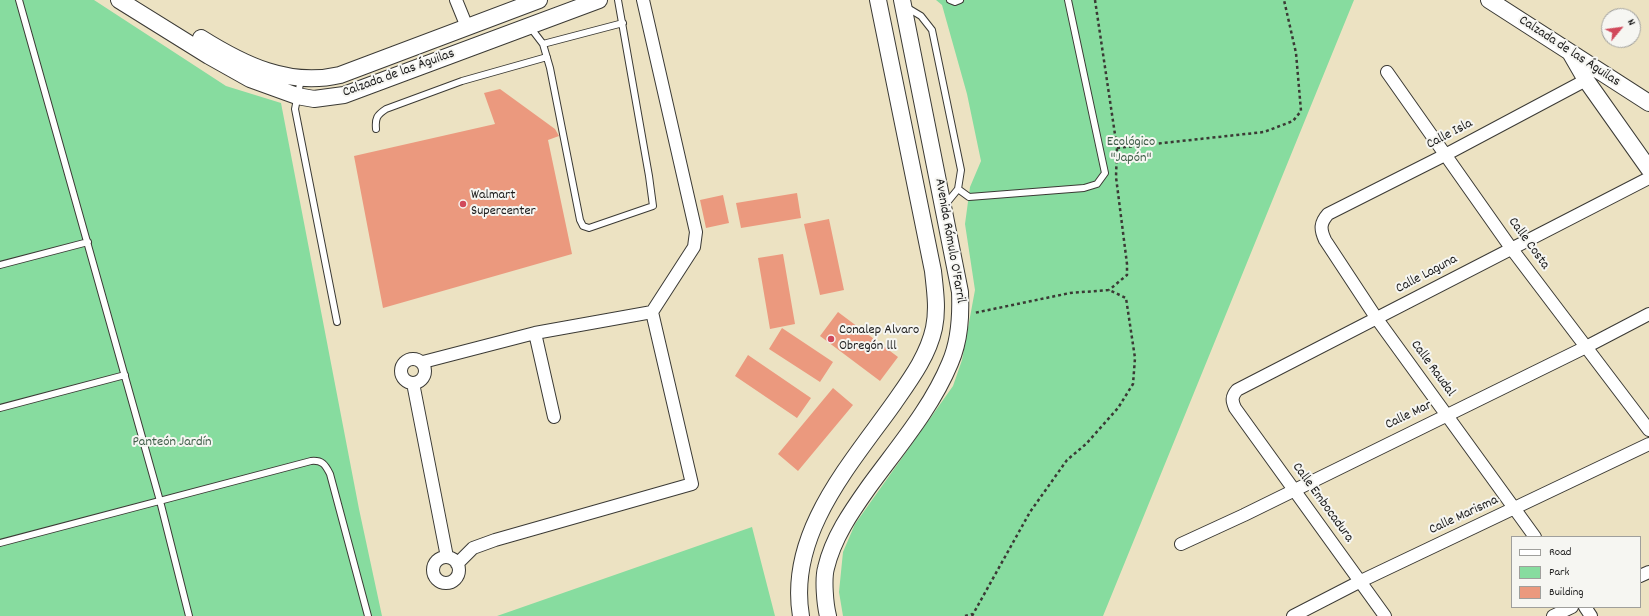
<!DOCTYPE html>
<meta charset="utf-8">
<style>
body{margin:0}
#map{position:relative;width:1649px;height:616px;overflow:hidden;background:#ece2c2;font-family:Dekko,sans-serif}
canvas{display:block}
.legend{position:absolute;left:1511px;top:536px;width:130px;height:72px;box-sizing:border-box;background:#f6f6f2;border:1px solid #9f9f9c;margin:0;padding:5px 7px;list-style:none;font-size:12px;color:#1c1c1c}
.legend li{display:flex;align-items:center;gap:8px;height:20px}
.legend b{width:20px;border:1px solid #9f9f9c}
.north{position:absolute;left:1601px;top:8px;width:40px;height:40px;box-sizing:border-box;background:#f6f6f2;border:1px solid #9f9f9c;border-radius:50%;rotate:61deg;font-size:11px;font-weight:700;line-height:16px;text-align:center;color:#1c1c1c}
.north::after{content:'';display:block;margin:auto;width:14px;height:18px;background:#d1495b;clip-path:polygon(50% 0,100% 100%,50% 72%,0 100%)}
</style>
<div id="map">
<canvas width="1649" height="616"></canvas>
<ul class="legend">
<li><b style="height:5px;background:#fff"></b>Road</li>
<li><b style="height:11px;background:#87dc9f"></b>Park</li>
<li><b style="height:11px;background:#eb997e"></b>Building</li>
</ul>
<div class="north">N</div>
</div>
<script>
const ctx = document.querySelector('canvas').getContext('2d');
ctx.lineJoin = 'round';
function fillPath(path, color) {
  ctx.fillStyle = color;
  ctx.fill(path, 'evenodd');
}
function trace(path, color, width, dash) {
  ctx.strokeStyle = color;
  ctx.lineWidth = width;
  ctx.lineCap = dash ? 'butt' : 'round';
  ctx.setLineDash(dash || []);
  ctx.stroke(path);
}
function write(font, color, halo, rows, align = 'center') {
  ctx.font = font + ' Dekko,sans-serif';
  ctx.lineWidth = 4;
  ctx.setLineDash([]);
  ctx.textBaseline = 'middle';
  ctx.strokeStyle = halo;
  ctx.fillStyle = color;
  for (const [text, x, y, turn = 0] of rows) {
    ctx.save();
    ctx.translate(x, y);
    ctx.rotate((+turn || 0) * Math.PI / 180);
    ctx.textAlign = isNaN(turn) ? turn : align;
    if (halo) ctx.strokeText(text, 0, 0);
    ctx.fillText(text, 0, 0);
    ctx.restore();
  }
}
const green = new Path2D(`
 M0,0H94L226,86L281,103L359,509L382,616H0Z
 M936,0H1354L1103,616H843L839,592L843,552L855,524L953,386L962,360L975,290L965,224L970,187L981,161L967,94L942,5Z
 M752,527L775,616H497Z`);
const building = new Path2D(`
 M500,89L555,129L559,136L548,140L572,254L383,308L354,156L495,124L484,93Z
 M797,193L801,218L741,228L736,203Z
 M723,195L729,223L706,228L700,200Z
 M829,219L844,290L820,295L804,224Z
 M783,254L795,324L770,329L758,258Z
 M838,312L898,357L880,381L820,336Z
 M782,328L833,362L820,382L769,349Z
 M748,355L811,398L797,418L735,376Z
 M833,388L853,405L798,471L778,454Z`);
const path = new Path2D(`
 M1095,0L1117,148L1116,177L1127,264V275L1109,290
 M1117,148L1264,132L1293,121L1301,111L1296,53L1284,0
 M965,616L972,614
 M972,616L1030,512L1067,460L1086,444L1118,408L1133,384L1135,358L1126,298L1109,290L1070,293L974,313`);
const lane = new Path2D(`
 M19,0L160,501L189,616
 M950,0L955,2L960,0
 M906,7L921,16L932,30L961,170L958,189L945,205
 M530,27L543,44L550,68L580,220L583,226L589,228L653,206L649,176L618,0
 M543,44L623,23
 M301,79L295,109L337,322
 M376,129C375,118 377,115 386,109L462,81L547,57
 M958,189L969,197L1084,188L1097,184L1105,173L1068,0
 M0,265L88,242
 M0,408L125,375
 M0,543L311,461C322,460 325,464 330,474L368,616`);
const street = new Path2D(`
 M456,0L467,27
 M1387,72L1511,248L1649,430
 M535,333L554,417
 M401 371a12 12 0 1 1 24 0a12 12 0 1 1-24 0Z
 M423,362L535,333L652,312
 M413,383L447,557
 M1535,537L1377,319L1325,240C1320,229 1320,223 1328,214L1445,155L1586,80
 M1181,544L1244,515L1586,347L1649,314
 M433 570a13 13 0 1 1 26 0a13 13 0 1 1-26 0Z
 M457,564L473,548L495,540L692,484L652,312L694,247L696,232L643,0
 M1640,576L1649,572
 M1585,607L1591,616
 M1293,616L1361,581L1649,444
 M1385,616L1235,408C1232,401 1231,397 1237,390L1649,178
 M1553,616L1572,607`);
const secondary = new Path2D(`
 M119,0L209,56L250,79L297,96L314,99L344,95L599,0
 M1489,0L1649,103
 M201,38C244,65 289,87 340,75L539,0
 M1571,54L1586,80L1649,169
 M801,616C787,534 850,465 894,403C910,380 928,356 934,328C938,309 935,290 933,271L878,0
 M828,616C825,604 823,579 826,568C833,538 851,512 868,488C897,448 931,409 950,363C960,340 961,316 960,292L902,0`);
const markers = [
 [463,204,4,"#d1495b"],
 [831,339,4,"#d1495b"]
];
const streetNames = [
 ["Calzada de las Águilas",1569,52,33],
 ["Calzada de las Águilas",399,74,-20],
 ["Calle Isla",1450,135,-28],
 ["Avenida Rómulo O'Farril",949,241,80],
 ["Calle Costa",1528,244,54],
 ["Calle Laguna",1427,275,-28],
 ["Calle Raudal",1432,369,54],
 ["Calle Mar",1409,416,-26],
 ["Calle Embocadura",1322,503,54],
 ["Calle Marisma",1464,516,-25]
];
const parkNames = [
 ["Ecológico",1131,143],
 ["\"Japón\"",1131,159],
 ["Panteón Jardín",172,443]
];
const poiNames = [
 ["Walmart",471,196],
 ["Supercenter",471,212],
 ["Conalep Alvaro",839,331],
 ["Obregón lll",839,347]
];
fillPath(green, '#87dc9f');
fillPath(building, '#eb997e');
trace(lane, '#3b3a35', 8);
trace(street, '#3b3a35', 14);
trace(secondary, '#3b3a35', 18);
trace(path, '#3b3a35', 2.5, [3, 3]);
trace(lane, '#fff', 6);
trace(street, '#fff', 12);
trace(secondary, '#fff', 16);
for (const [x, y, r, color] of markers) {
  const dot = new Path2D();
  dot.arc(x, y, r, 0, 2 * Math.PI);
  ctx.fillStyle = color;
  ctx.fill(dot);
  trace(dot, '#f6f6f2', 1.5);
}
write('14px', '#1c1c1c', '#f6f6f2', streetNames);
write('14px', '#415f4a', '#f6f6f2', parkNames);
write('14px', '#1c1c1c', '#f6f6f2', poiNames, 'left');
</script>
